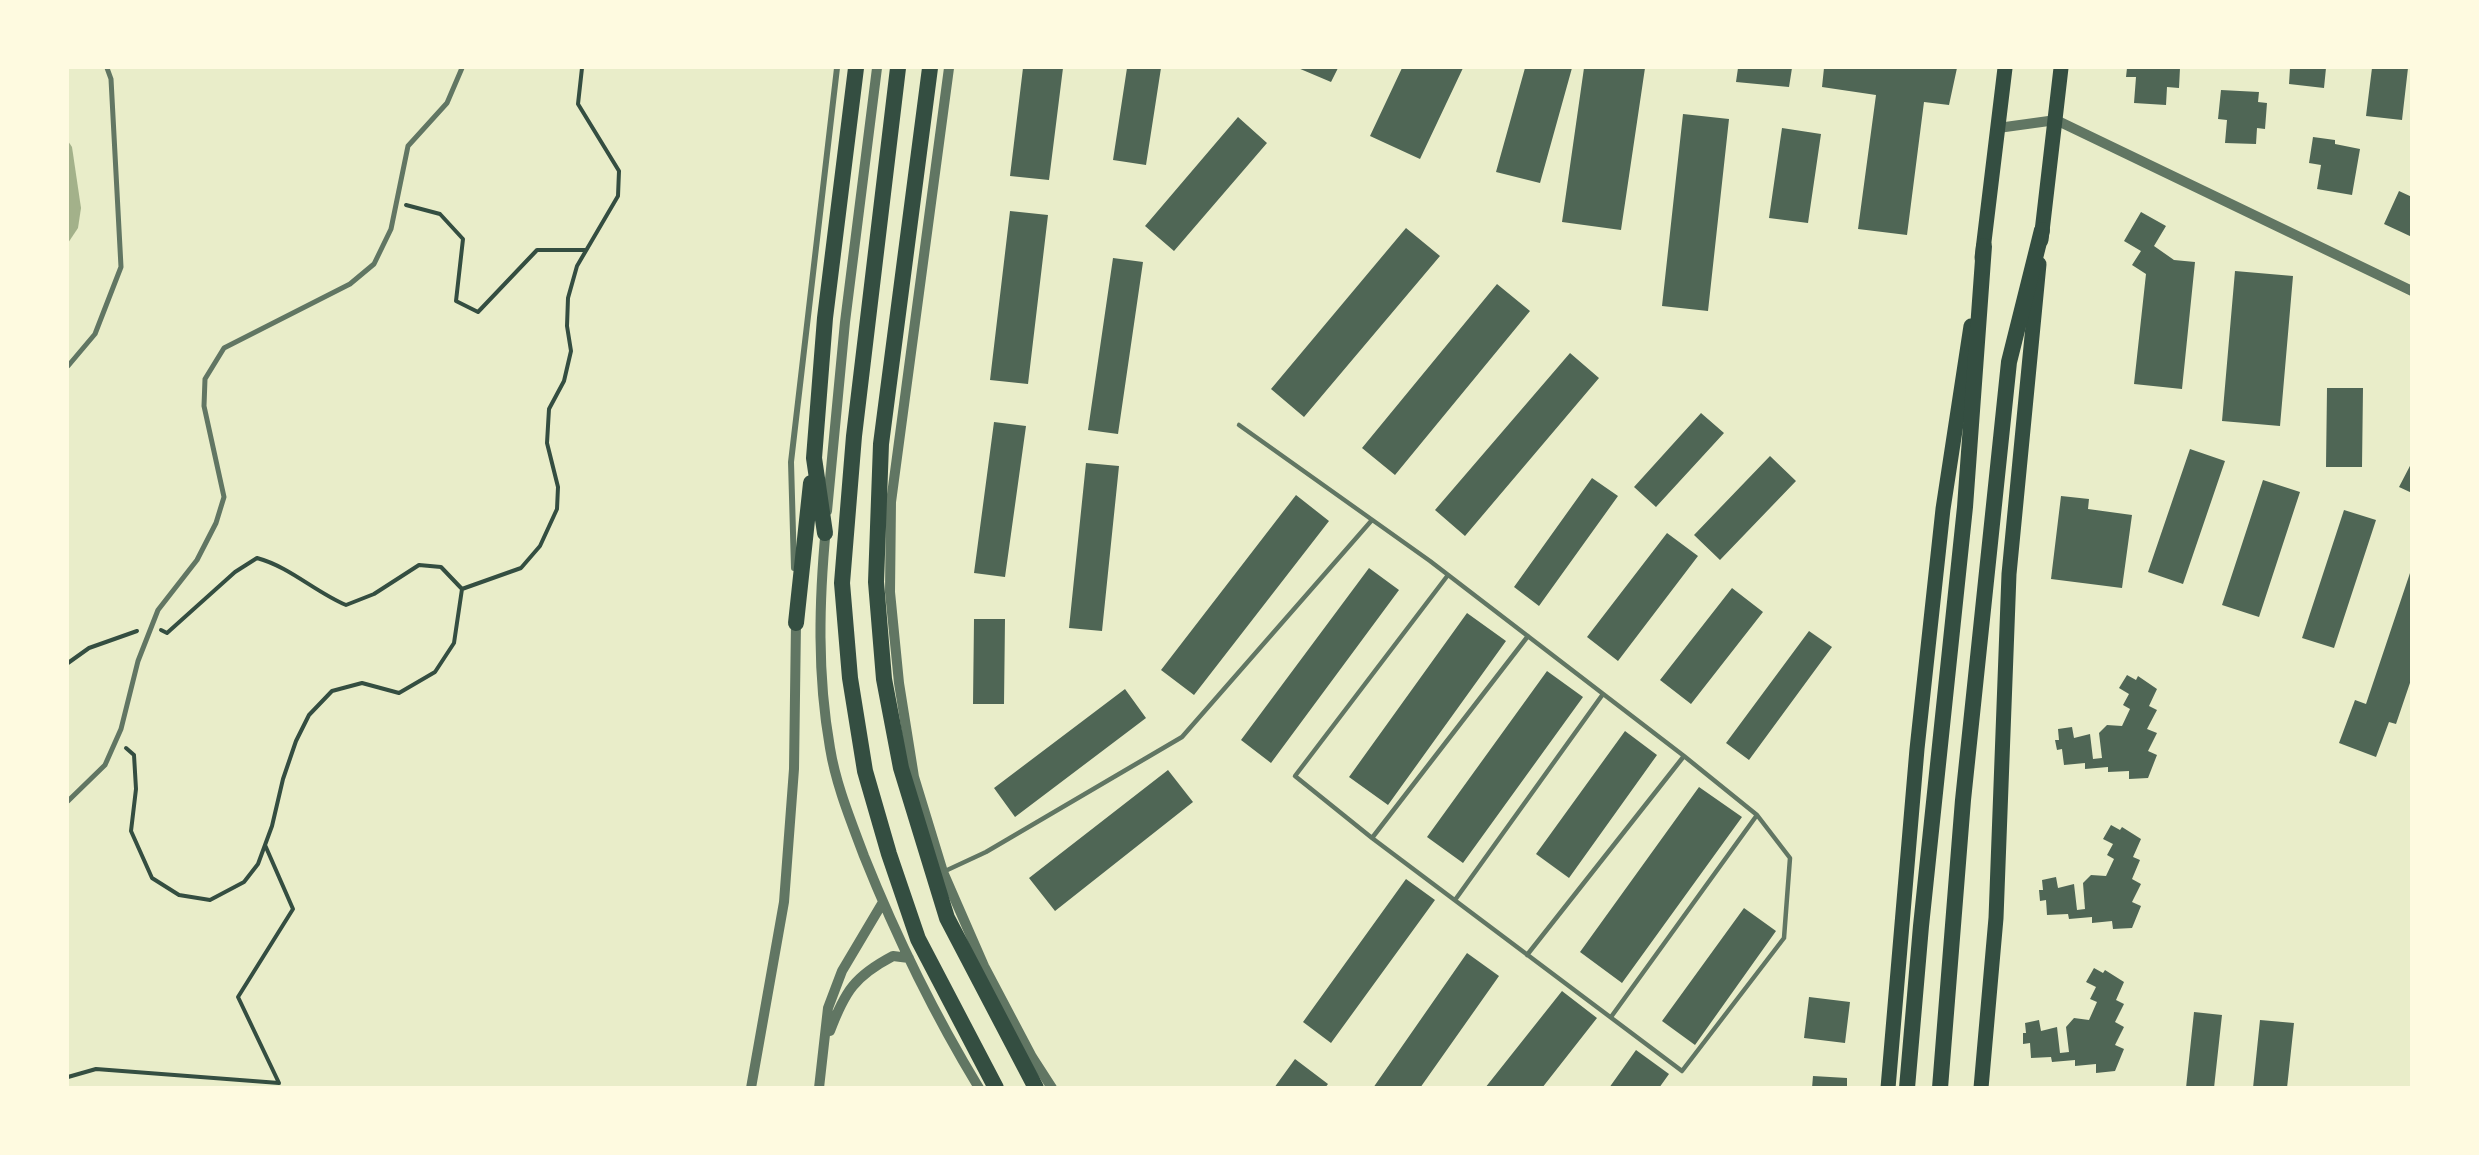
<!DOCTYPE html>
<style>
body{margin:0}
#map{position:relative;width:2479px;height:1155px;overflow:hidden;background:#e9edc9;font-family:Mulish,sans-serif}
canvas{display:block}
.frame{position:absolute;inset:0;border:69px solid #fefae0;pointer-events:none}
</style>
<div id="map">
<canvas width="2479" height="1155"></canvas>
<div class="frame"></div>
</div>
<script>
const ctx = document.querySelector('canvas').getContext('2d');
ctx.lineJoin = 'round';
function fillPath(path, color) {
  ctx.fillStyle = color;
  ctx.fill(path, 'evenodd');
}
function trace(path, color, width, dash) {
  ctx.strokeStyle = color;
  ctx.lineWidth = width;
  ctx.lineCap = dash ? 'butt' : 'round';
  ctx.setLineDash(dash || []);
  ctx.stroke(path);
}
const water = new Path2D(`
 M68,141L72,147L81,208L78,228L68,243Z`);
const building = new Path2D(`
 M1023,68H1063L1049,180L1010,176Z
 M1127,68H1161L1146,165L1113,160Z
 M1298,68H1338L1331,82Z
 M1402,68H1463L1420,159L1370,136Z
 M1525,68H1572L1540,183L1496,172Z
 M1584,68H1645L1621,230L1562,222Z
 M1738,68H1792L1789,87L1736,82Z
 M1824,68H1957L1949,105L1924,102L1907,235L1858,229L1876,95L1822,87Z
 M2127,68H2180L2179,88L2167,87L2166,105L2134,103L2136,77H2126Z
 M2290,68H2326L2324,88L2289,84Z
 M2372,68H2408L2402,120L2366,116Z
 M2221,90L2259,92L2258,102L2267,103L2265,129L2257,128L2256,144L2225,143L2227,120L2218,119Z
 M1683,114L1729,119L1708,311L1662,306Z
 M1238,117L1267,143L1174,251L1145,226Z
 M1782,128L1821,134L1808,223L1769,218Z
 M2313,137L2335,140V144L2360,149L2352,195L2317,189L2321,165L2309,163Z
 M2399,191L2412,197V237L2384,224Z
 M1010,211L1048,215L1028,384L990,380Z
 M2141,212L2166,226L2154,246L2174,260L2195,262L2182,389L2134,384L2146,274L2132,265L2141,251L2124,241Z
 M1406,228L1440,256L1304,417L1271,389Z
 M1113,258L1143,262L1118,434L1088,430Z
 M2235,271L2293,276L2280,426L2222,421Z
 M1497,284L1530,311L1395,475L1362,448Z
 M1570,353L1599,378L1465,536L1435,510Z
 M2327,388H2363L2362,467H2326Z
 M1701,413L1724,433L1656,507L1634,487Z
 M994,422L1026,426L1005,577L974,573Z
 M2190,449L2225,461L2183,584L2148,572Z
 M1770,456L1796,481L1720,560L1694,535Z
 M2412,462V493L2399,487Z
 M1086,463L1119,466L1102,631L1069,628Z
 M1592,478L1618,496L1539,606L1514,587Z
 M2263,480L2300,492L2259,617L2222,605Z
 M1296,495L1329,521L1194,695L1161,670Z
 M2061,496L2089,499L2088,509L2132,515L2122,588L2051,579Z
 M2344,510L2376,520L2334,648L2302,638Z
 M1667,533L1698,556L1618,661L1587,637Z
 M1369,568L1399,590L1271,763L1241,740Z
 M2411,570L2412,677L2396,724L2389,722L2376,757L2339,743L2355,700L2366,704Z
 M1732,588L1763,612L1691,704L1660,680Z
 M1467,613L1506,641L1388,805L1349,777Z
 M974,619H1005L1004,704H973Z
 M1809,631L1832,647L1749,760L1726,743Z
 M1547,671L1583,697L1463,863L1427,837Z
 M2127,675L2136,680L2138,676L2157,689L2149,706L2157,710L2147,729L2157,733L2148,751L2157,755L2148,778L2129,779V771L2108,772V767L2085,769V763L2064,765L2062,749L2057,750L2055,740H2059L2058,729L2072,727L2074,738L2090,734L2093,759L2102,758L2099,733L2107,725L2122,726L2130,709L2123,705L2129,694L2119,688Z
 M1125,689L1146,718L1015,817L994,788Z
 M1625,731L1657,755L1569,878L1536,854Z
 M1168,770L1193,802L1055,911L1029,878Z
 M1699,787L1742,817L1622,983L1580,952Z
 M2111,825L2120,830L2122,827L2141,839L2133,857L2140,860L2132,879L2141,884L2132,902L2141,906L2132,928L2113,929L2112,921L2092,923V917L2069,919L2068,914L2047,915L2046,900L2040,901L2039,890H2043L2042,880L2056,877L2058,888L2074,884L2077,910L2085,909L2083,883L2091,875L2106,876L2114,859L2107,855L2113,844L2103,839Z
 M1406,879L1435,900L1331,1043L1303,1022Z
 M1744,908L1776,931L1695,1045L1662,1021Z
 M1467,953L1499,976L1420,1088H1373Z
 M2094,968L2103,973L2105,970L2124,982L2116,1000L2124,1004L2115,1022L2124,1027L2115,1045L2124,1049L2115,1071L2096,1073V1064L2075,1066V1060L2052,1062L2051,1057L2031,1058L2030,1043L2023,1044V1033H2026L2025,1023L2039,1020L2041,1031L2057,1027L2060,1053L2069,1052L2066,1027L2074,1018L2089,1020L2097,1002L2090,999L2096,987L2086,982Z
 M1562,991L1597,1018L1542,1088H1485Z
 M1809,997L1850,1002L1845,1043L1804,1038Z
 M2194,1012L2222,1015L2214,1088H2186Z
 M2260,1020L2294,1023L2287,1088H2253Z
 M1636,1050L1669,1074L1659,1088H1609Z
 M1295,1059L1328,1084L1325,1088H1274Z
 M1813,1076L1847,1078V1088H1812Z`);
const path = new Path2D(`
 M406,205L440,214L463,239L456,301L478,312L537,250H585
 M161,630L167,633L235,572L257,558C290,567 315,592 346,605L374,594L419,565L441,567L462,589
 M68,663L89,648L137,631
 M126,748L134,755L136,789L131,831L152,878L179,895L210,900L244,882L258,864L272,826L283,779L296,741L309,715L332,691L362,683L399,693L435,672L454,643L462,589L521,568L540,546L557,509L558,487L547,443L549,409L564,381L571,351L567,326L568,298L577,266L618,196L619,171L578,104L582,68
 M68,1077L96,1069L279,1083L238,997L293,909L265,845`);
const service = new Path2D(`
 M1239,425L1430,561L1684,756L1757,815L1790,858L1784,938L1682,1071L1372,838L1295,776L1448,575
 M1372,838L1528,636
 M943,872L986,852L1182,737L1372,520
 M1455,900L1603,694
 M1527,955L1684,756
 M1611,1017L1757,815`);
const pedestrian = new Path2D(`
 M68,366L95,334L121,267L111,79L107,68
 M68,801L105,765L121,729L138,661L158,610L197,560L216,523L224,497L204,406L205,379L224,348L350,284L374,264L391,229L408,146L447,103L462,68`);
const minor = new Path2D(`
 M794,568L791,462L837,68`);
const tertiary = new Path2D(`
 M949,68L891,502L890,592L899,683L914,777L943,872L984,966L1032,1057L1052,1088
 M1998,128L2056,120L2412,291
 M827,511L845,322L877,68
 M826,527C819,601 817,674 830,748C836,785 851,821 864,856C896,936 934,1014 979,1088
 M830,1031C845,991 855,976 893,956L909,958
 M751,1088L784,902L794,769L796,623
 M819,1088L828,1008L842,971L883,902`);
const primary = new Path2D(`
 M2041,240L2061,68
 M1982,258L2005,68
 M1888,1088L1917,749L1943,509L1971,326
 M1981,1088L1996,918L2009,574L2039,264`);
const trunk = new Path2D(`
 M898,68L854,436L842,583L850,678L865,771L889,854L918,939L996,1088
 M930,68L881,444L876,582L884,679L901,768L947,918L1036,1088
 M825,533L814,458L825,318L856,68
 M796,623L811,483
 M1907,1088L1921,926L1965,507L1984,246
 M1940,1088L1963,800L2009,362L2042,230`);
fillPath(water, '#a3b18a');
fillPath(building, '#4f6655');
trace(path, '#344e41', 4);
trace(service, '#617663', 4.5);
trace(pedestrian, '#617663', 5);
trace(minor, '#617663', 6);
trace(tertiary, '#617663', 10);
trace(primary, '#344e41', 15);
trace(trunk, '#344e41', 16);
</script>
